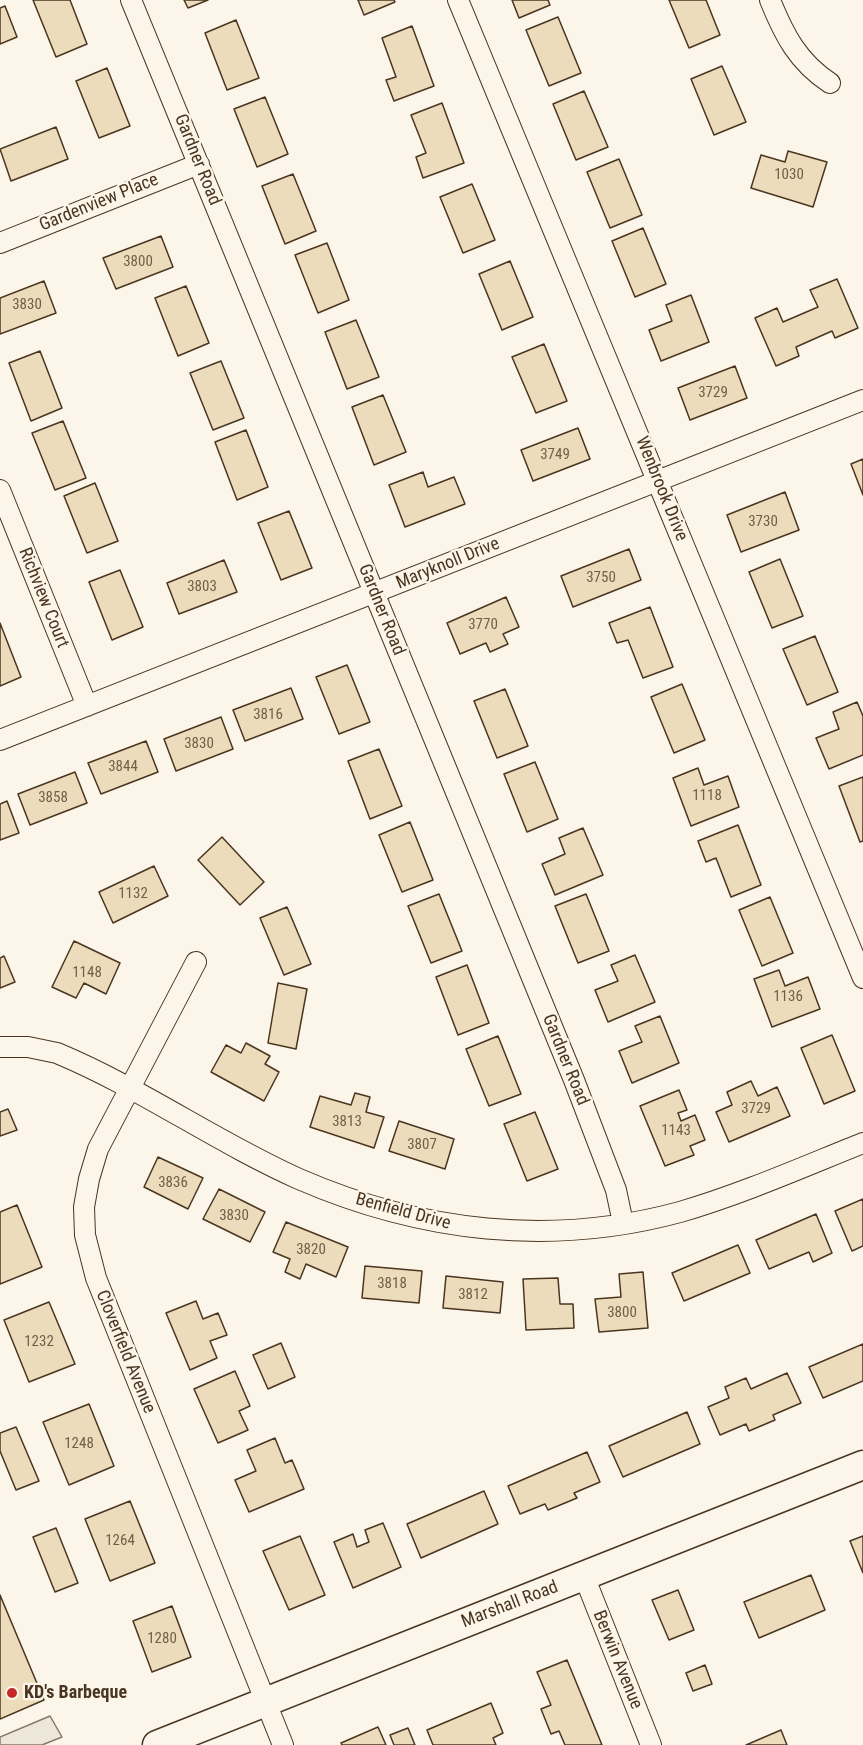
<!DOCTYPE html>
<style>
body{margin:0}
canvas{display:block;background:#fbf6e9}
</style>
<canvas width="863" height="1745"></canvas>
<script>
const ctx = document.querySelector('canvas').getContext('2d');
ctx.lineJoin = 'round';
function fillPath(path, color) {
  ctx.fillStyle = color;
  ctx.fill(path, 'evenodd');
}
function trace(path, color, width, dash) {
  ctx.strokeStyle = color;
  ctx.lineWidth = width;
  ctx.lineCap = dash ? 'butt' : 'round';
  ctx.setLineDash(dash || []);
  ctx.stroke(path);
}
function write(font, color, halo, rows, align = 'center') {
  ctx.font = font + ' "Roboto Condensed",sans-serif';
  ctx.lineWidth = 4.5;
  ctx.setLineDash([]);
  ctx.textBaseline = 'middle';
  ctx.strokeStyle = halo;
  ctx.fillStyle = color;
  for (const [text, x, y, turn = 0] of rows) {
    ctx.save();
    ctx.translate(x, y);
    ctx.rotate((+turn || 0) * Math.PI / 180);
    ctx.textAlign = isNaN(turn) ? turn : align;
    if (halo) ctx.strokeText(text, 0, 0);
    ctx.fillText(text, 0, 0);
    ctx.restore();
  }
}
const parking = new Path2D(`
 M50,1716L62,1737L42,1745H0V1737Z`);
const building = new Path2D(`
 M33,0H70L87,44L56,57Z
 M184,0H208L188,8Z
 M358,0H394L395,2L364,15Z
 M512,0H548L550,5L519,18Z
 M669,0H706L720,35L689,48Z
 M5,6L17,37L0,44V8Z
 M558,17L581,73L549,86L526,30Z
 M236,20L259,78L227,90L205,33Z
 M412,26L434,86L394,101L386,80L396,77L382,38Z
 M722,66L746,122L714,135L691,79Z
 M107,68L130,126L99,138L76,81Z
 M584,91L608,147L576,160L553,104Z
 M265,97L288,154L257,167L234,109Z
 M442,103L464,163L423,178L416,157L426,153L411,115Z
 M56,127L68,159L11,181L0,149Z
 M788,151L827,162L813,207L751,188L761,155L785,162Z
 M619,159L642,215L610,228L587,172Z
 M293,174L316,231L285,244L262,186Z
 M472,184L495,240L463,253L440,197Z
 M643,228L666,284L635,297L612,241Z
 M161,236L173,267L116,289L103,258Z
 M327,243L349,300L318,313L295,255Z
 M510,261L533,317L502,330L479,274Z
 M837,279L858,328L835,338L832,331L796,347L799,356L776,366L755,318L777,308L783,322L818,307L810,290Z
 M44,281L56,313L0,334V298Z
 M186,286L209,343L178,356L155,298Z
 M691,295L709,342L661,361L649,330L672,321L666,305Z
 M356,320L379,377L347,389L325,332Z
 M544,344L567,401L536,413L512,357Z
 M40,351L62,408L31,421L9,363Z
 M221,361L244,418L213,430L190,373Z
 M735,366L747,398L690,420L678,388Z
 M383,395L406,452L374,465L352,407Z
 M63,421L86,478L55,490L32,433Z
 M578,428L590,459L533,481L521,450Z
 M246,430L268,487L237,500L215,442Z
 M863,459V495L851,464Z
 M423,472L428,487L454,477L465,504L405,527L389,485Z
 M95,483L118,541L87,553L64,496Z
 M785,492L799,530L741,552L727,515Z
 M289,511L312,568L281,580L258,523Z
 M629,549L641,580L573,607L561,576Z
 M780,559L803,616L772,628L749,572Z
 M224,560L237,592L179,614L167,583Z
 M120,570L143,627L112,640L89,582Z
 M506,597L519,627L503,634L508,644L490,652L486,643L460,654L447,623Z
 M650,607L673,667L643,678L628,640L617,643L609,623Z
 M0,623L21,677L0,686Z
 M815,636L838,692L807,705L783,649Z
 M347,665L370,722L339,734L316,677Z
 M682,684L705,740L674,753L651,697Z
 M291,688L303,719L245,741L233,710Z
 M505,689L528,746L497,758L474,701Z
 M857,702L863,716V755L829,769L816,738L839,729L833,712Z
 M221,717L233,749L176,771L164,739Z
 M146,741L158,772L101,794L88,763Z
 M379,749L402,806L370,819L348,761Z
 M535,762L558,819L527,832L504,774Z
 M698,768L704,785L728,776L739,807L691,826L673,778Z
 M75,772L87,803L30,825L18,794Z
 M863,777V841L860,842L839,786Z
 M7,801L19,833L0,840V804Z
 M410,822L433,880L402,892L379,835Z
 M738,825L761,885L731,897L716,858L706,862L698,841Z
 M583,828L603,875L555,895L542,864L565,854L559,838Z
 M222,837L264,882L240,905L198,860Z
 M154,866L168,896L113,923L99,892Z
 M439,894L462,951L431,963L408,906Z
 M586,894L609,951L578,963L555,906Z
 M770,897L793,953L762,966L739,910Z
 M287,907L311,964L284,975L260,918Z
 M74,941L120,963L106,994L84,983L76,998L52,987Z
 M635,955L655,1002L608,1022L595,990L618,981L611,965Z
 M4,956L15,982L0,988V958Z
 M467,965L489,1023L458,1035L436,977Z
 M779,970L785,986L808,977L820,1009L772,1027L754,979Z
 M278,983L307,989L296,1049L268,1043Z
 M660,1016L679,1063L632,1083L619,1051L642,1042L635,1026Z
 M832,1035L855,1091L824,1104L801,1048Z
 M498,1036L521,1094L489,1106L466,1049Z
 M246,1043L270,1056L265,1064L279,1072L264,1101L211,1072L226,1045L241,1053Z
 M751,1081L758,1096L777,1087L790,1116L729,1142L716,1112L732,1105L727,1092Z
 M679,1090L687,1110L678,1113L681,1121L695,1115L705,1140L690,1146L694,1155L665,1166L640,1106Z
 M355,1093L370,1097L366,1112L384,1117L374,1148L310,1127L320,1096L351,1105Z
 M8,1109L17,1130L0,1136V1112Z
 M535,1112L558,1169L527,1181L504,1124Z
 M399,1121L454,1139L445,1169L389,1151Z
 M158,1157L203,1178L188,1209L144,1187Z
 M219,1189L265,1212L250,1242L203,1219Z
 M863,1199V1246L852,1251L835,1211Z
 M17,1205L42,1267L0,1284V1212Z
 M816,1214L832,1253L813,1262L809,1252L769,1269L756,1240Z
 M286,1222L348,1247L336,1277L306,1264L300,1279L285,1272L290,1259L273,1252Z
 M738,1245L750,1273L684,1301L672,1273Z
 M365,1266L422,1271L419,1303L362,1298Z
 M643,1272L648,1328L599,1332L595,1299L621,1297L619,1274Z
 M446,1276L503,1282L500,1313L443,1308Z
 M558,1278L560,1304H573L574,1328L526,1330L523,1279Z
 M196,1301L203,1319L218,1313L227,1335L210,1341L217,1358L190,1370L166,1313Z
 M49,1302L75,1364L29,1382L4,1320Z
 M281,1343L295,1377L268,1389L253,1355Z
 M863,1344V1381L823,1398L809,1367Z
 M235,1371L250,1406L239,1411L248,1430L218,1443L194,1389Z
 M787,1373L801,1403L773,1415L775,1420L749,1431L746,1424L720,1435L708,1407L729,1398L725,1387L746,1378L751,1389Z
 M89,1404L114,1466L69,1485L43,1422Z
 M687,1412L700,1444L623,1477L609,1446Z
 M16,1427L39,1481L16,1490L0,1451V1433Z
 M275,1438L285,1463L292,1460L304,1489L249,1512L235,1480L256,1471L247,1450Z
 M587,1452L600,1482L574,1493L577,1498L548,1510L545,1504L520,1514L508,1486Z
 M484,1491L498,1524L421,1558L407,1524Z
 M130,1501L155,1563L110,1581L85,1519Z
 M383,1523L401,1567L353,1588L334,1542L353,1534L357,1547L369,1542L365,1530Z
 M56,1528L78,1583L55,1592L33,1537Z
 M300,1536L325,1595L289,1610L263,1551Z
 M863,1536V1573L850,1541Z
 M811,1575L825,1610L759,1638L744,1602Z
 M678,1590L694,1630L669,1640L652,1600Z
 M0,1595L44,1700L0,1719Z
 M172,1606L191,1657L152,1672L133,1621Z
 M567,1660L602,1745H565L559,1731L551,1734L541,1709L551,1705L537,1672Z
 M705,1665L712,1684L693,1691L686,1673Z
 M491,1703L503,1733L493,1738L496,1745H433L427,1730Z
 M378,1727L386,1745H342L341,1743Z
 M408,1728L415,1745H394L390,1735Z
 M781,1730L787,1745H746Z`);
const street = new Path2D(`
 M131,0L574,1080L616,1190L623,1223
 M458,0L863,978
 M770,0C784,35 798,62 830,83
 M0,243L199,164
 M0,490L87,706
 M0,740L863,400
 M196,962L98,1149L89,1179L84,1207L85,1235L96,1278L283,1745
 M0,1047H28L57,1053C141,1088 216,1142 299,1179C421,1232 551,1247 680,1212C742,1194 803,1167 863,1143
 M584,1576L651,1745`);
const secondary = new Path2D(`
 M157,1745L863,1465`);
const markers = [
 [12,1693,6,"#c62828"]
];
const numberNames = [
 ["1030",789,175],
 ["3800",138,262],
 ["3830",27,305],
 ["3729",713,393],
 ["3749",555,455],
 ["3730",763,522],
 ["3750",601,578],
 ["3803",202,587],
 ["3770",483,625],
 ["3816",268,715],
 ["3830",199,744],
 ["3844",123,767],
 ["1118",707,796],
 ["3858",53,798],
 ["1132",133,894],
 ["1148",87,973],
 ["1136",788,997],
 ["3729",756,1109],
 ["3813",347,1122],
 ["1143",676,1131],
 ["3807",422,1145],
 ["3836",173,1183],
 ["3830",234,1216],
 ["3820",311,1250],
 ["3818",392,1284],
 ["3812",473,1295],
 ["3800",622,1313],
 ["1232",39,1342],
 ["1248",79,1444],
 ["1264",120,1541],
 ["1280",162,1639]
];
const streetNames = [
 ["Gardner Road",197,160,68],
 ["Gardenview Place",99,203,-22],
 ["Wenbrook Drive",661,489,68],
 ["Maryknoll Drive",448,564,-22],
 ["Richview Court",43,598,68],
 ["Gardner Road",381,610,68],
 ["Gardner Road",565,1060,68],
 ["Benfield Drive",403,1212,15],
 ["Cloverfield Avenue",125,1352,68],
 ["Marshall Road",510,1605,-21],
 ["Berwin Avenue",617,1660,68]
];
const poiNames = [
 ["KD's Barbeque",24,1693]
];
fillPath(parking, '#ede7d9');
trace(parking, '#887966', 1.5);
fillPath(building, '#ecdcbc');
trace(building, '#4a3520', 1.5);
trace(street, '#4a3520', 22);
trace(secondary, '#4a3520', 31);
trace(street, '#fbf6e9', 20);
trace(secondary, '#fbf6e9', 28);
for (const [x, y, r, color] of markers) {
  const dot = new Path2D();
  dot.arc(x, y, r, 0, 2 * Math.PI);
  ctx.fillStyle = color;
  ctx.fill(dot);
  trace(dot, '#fbf6e9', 2);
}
write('15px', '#725f47', null, numberNames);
write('18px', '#4a3520', '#fbf6e9', streetNames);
write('bold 18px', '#4a3520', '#fbf6e9', poiNames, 'left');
</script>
